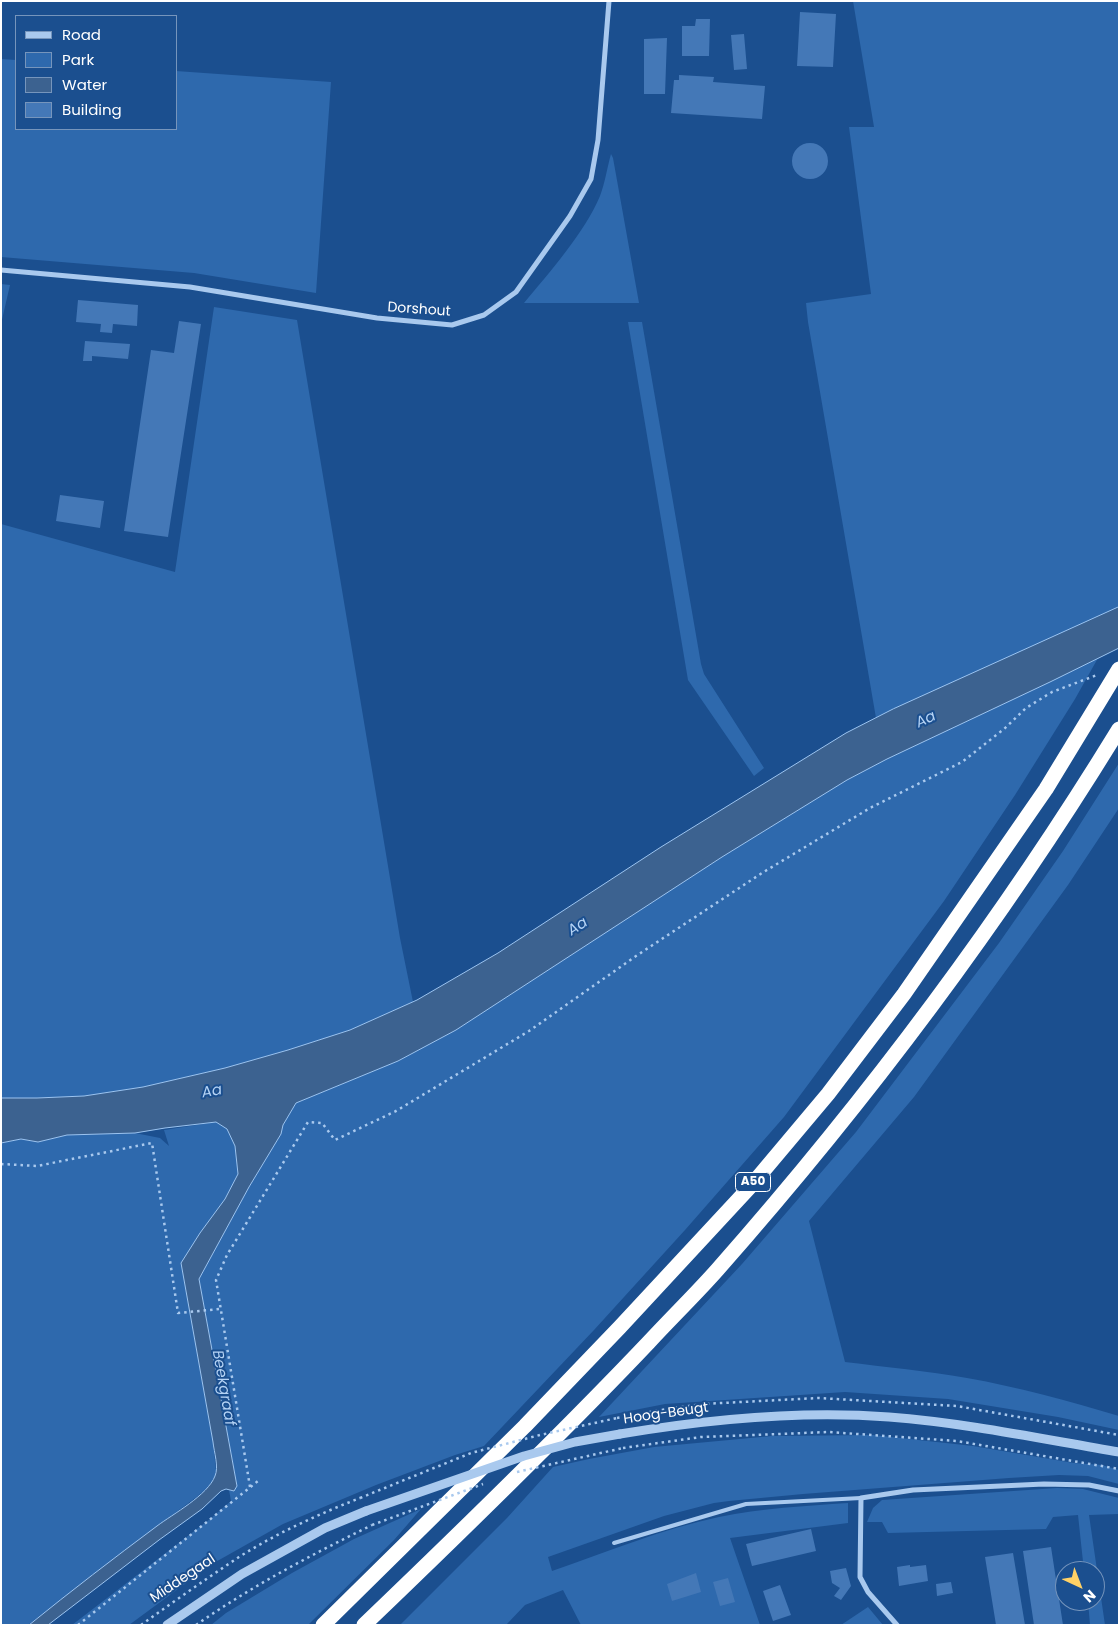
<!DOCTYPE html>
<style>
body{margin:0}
#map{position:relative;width:1120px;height:1626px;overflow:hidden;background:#1b4f8f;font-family:Poppins,sans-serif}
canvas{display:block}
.frame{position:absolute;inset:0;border:2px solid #fff;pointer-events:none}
.legend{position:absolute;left:15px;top:15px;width:162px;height:115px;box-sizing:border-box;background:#1b4f8f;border:1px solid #7695bc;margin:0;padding:6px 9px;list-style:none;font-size:15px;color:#fff}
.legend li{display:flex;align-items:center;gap:10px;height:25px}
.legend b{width:25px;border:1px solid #7695bc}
.north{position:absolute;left:1055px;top:1561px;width:50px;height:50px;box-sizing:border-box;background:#1b4f8f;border:1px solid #7695bc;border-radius:50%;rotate:137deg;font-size:14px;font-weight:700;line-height:20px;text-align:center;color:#fff}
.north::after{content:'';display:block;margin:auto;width:18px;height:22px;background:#ffd166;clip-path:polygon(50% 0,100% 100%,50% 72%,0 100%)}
</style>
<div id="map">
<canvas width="1120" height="1626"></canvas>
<div class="frame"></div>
<ul class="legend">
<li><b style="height:6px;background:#a9c9ee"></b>Road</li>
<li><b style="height:14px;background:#2e69ad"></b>Park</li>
<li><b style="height:14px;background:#3c6290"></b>Water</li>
<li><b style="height:14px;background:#4478b7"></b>Building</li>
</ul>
<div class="north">N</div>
</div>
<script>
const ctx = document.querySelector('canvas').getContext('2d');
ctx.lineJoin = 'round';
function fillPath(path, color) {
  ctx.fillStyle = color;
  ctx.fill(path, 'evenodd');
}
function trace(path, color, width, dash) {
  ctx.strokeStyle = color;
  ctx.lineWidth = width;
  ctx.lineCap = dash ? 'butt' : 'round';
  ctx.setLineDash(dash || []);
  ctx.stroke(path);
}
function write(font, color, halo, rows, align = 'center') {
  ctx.font = font + ' Poppins,sans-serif';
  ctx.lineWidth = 4;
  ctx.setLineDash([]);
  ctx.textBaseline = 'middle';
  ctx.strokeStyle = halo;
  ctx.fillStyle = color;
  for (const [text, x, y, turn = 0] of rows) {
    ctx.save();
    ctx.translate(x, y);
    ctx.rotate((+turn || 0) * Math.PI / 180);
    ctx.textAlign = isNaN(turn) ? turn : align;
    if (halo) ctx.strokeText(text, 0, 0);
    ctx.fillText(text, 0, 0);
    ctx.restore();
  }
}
const green = new Path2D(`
 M853,1H1119V607L876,718L808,322L806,303L871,294L849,127H874Z
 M1,59L16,60V129H176V71L331,82L316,293L194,273L1,257Z
 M611,154L613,158L639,303H524C549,273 585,232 600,196C605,183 607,168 611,154Z
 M1,284L10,285L1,324Z
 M214,307L297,320L400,938L413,1002L350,1030L288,1050L225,1068L143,1087L84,1096L37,1098H1V524L175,572Z
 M628,322H642L701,664L704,674L764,768L754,776L688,680Z
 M1098,658L1075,699L1015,795L944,901L784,1117L685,1230L594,1330L484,1446L455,1455L376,1485L283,1524L212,1564L129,1625H72L210,1519L231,1501L229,1490L232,1491L237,1485L199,1279L249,1187L281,1134L283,1125L296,1103L398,1061L456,1030L722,857L847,780L887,759Z
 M1119,763V808L1068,885L914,1097L809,1221L845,1362C886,1367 927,1371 967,1378C1018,1387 1069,1401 1119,1416V1430L1058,1417L948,1399L845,1392L665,1404L599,1417L742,1264L856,1132L999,943L1063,851Z
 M216,1122L227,1129L235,1146L238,1174L225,1199L200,1233L182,1269L213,1442L216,1471L215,1477L208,1487L198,1496L159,1525L28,1625H1V1143L21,1139L38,1142L67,1135L135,1133L160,1138L169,1146L164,1130Z
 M873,1435L973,1446L1074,1463L1102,1465L1119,1470V1484L1088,1476L1059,1475L1009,1478L803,1494L729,1501L714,1503L664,1516L548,1557L552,1571C607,1552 662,1529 719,1517C761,1508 806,1506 848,1503V1523L730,1538L760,1625H581L563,1590L525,1605L506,1625H400L507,1518L553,1467L589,1459L654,1447L772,1436Z
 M1057,1488L1083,1489L1119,1498V1514L1089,1515L1105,1625H1090L1088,1601H1095V1571H1084L1078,1515L1053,1517L1046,1529L888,1533L882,1522H867L873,1508L882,1500Z
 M421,1509L394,1540L308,1625H211L226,1613L292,1573L354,1539Z
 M868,1607L883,1625H841Z`);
const water = new Path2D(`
 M1119,607V648L1050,682L887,759L847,780L722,857L456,1030L398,1061L296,1103L283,1125L281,1134L249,1187L199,1279L237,1486L234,1491L226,1489L221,1491L202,1509L159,1540L48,1625H29C71,1591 114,1558 157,1526C173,1514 208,1495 215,1476C219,1467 214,1452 213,1442L181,1263L200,1233L225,1199L238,1174L235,1146L227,1129L216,1122L165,1128L135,1133L67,1135L38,1142L21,1139L1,1143V1098H37L84,1096L143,1087L225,1068L288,1050L350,1030L417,1000L498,953L661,847L846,733L893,709Z`);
const building = new Path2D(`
 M800,12L836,14L833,67L797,66Z
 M696,19H710L709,56H682V26H695Z
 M744,34L747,69L734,70L731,35Z
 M667,38L665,94H644V39Z
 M679,75L714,77L713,82L765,86L762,119L671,113L674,80H679Z
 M792 161a18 18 0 1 1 36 0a18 18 0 1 1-36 0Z
 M78,300L138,305L137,326L113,324L112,333L100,332L101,324L76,322Z
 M179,321L201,324L168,537L124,531L151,350L174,353Z
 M85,341L130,344L128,359L92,356V361H83Z
 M60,495L104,501L100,528L56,521Z
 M811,1529L816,1551L752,1566L746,1544Z
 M1051,1547L1063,1625H1034L1023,1551Z
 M1013,1553L1025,1625H996L985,1557Z
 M910,1565V1567L926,1565L928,1581L899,1586L897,1567Z
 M846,1568L851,1586L841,1600L834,1596L840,1588L832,1583L830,1571Z
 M696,1573L701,1592L672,1601L667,1584Z
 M728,1578L735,1602L720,1606L713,1582Z
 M951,1582L953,1593L937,1596L936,1584Z
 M780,1585L791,1615L773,1621L763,1591Z`);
const path = new Path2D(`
 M1,1164L37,1166L152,1143L178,1313L220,1309
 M617,1418L661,1410L703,1404L818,1398L957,1406L1119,1435
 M623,1448L701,1437L829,1432L957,1441L1119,1469
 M250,1487L216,1280L227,1255L308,1122L322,1123L335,1140L396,1111L529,1031L636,956L762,873L870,808L962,762L1004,729L1026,708L1052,692L1097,675
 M78,1625L258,1481
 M141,1625C173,1602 206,1579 239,1557C277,1533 319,1514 360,1498
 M196,1625C252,1586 311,1555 372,1525`);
const service = new Path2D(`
 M614,1543L746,1504L861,1498`);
const minor = new Path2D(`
 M1,270L190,287L377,318L452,325L484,315L516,292L570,216L591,179L598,140L609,1
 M897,1625L868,1592L860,1577L861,1498L913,1490L1044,1484L1089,1485L1119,1491`);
const tertiary = new Path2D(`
 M620,1434C709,1419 799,1410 889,1417C967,1423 1042,1439 1119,1452
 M167,1625L242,1574L325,1528L366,1511`);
const motorway = new Path2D(`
 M323,1625L525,1426L620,1327L749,1188L828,1094L904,994L1046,789L1119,669
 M364,1625C461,1532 557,1439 649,1342C672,1317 696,1294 718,1269C867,1100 1002,920 1119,729`);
const pathBridge = new Path2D(`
 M517,1472L623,1448
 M360,1498L471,1453L540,1435L617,1418
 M372,1525L483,1484`);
const tertiaryBridge = new Path2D(`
 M366,1511L524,1456L575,1442L620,1434`);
const shields = [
 [753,1182,35]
];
const shieldNames = [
 ["A50",753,1182]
];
const streetNames = [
 ["Dorshout",419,310,4],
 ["Hoog-Beugt",666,1414,-8],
 ["Middegaal",183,1579,-34]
];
const waterNames = [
 ["Aa",926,720,-25],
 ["Aa",578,927,-33],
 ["Aa",212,1092,-11],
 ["Beekgraaf",223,1388,80]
];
fillPath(green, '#2e69ad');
fillPath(water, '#3c6290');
trace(water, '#9cc4f0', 1);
fillPath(building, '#4478b7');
trace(path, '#a9c9ee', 2.5, [2.5, 4]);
trace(service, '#a9c9ee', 4);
trace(minor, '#a9c9ee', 5);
trace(tertiary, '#a9c9ee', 9);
trace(motorway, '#fff', 15);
trace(pathBridge, '#a9c9ee', 2.5, [2.5, 4]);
trace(tertiaryBridge, '#a9c9ee', 9);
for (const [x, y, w] of shields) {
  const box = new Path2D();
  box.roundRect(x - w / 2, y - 9.5, w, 19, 4);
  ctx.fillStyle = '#1b4f8f';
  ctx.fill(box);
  trace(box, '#fff', 1);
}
write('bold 12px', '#fff', null, shieldNames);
write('14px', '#fff', '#1b4f8f', streetNames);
write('italic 15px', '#b5d3f5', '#1b4f8f', waterNames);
</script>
